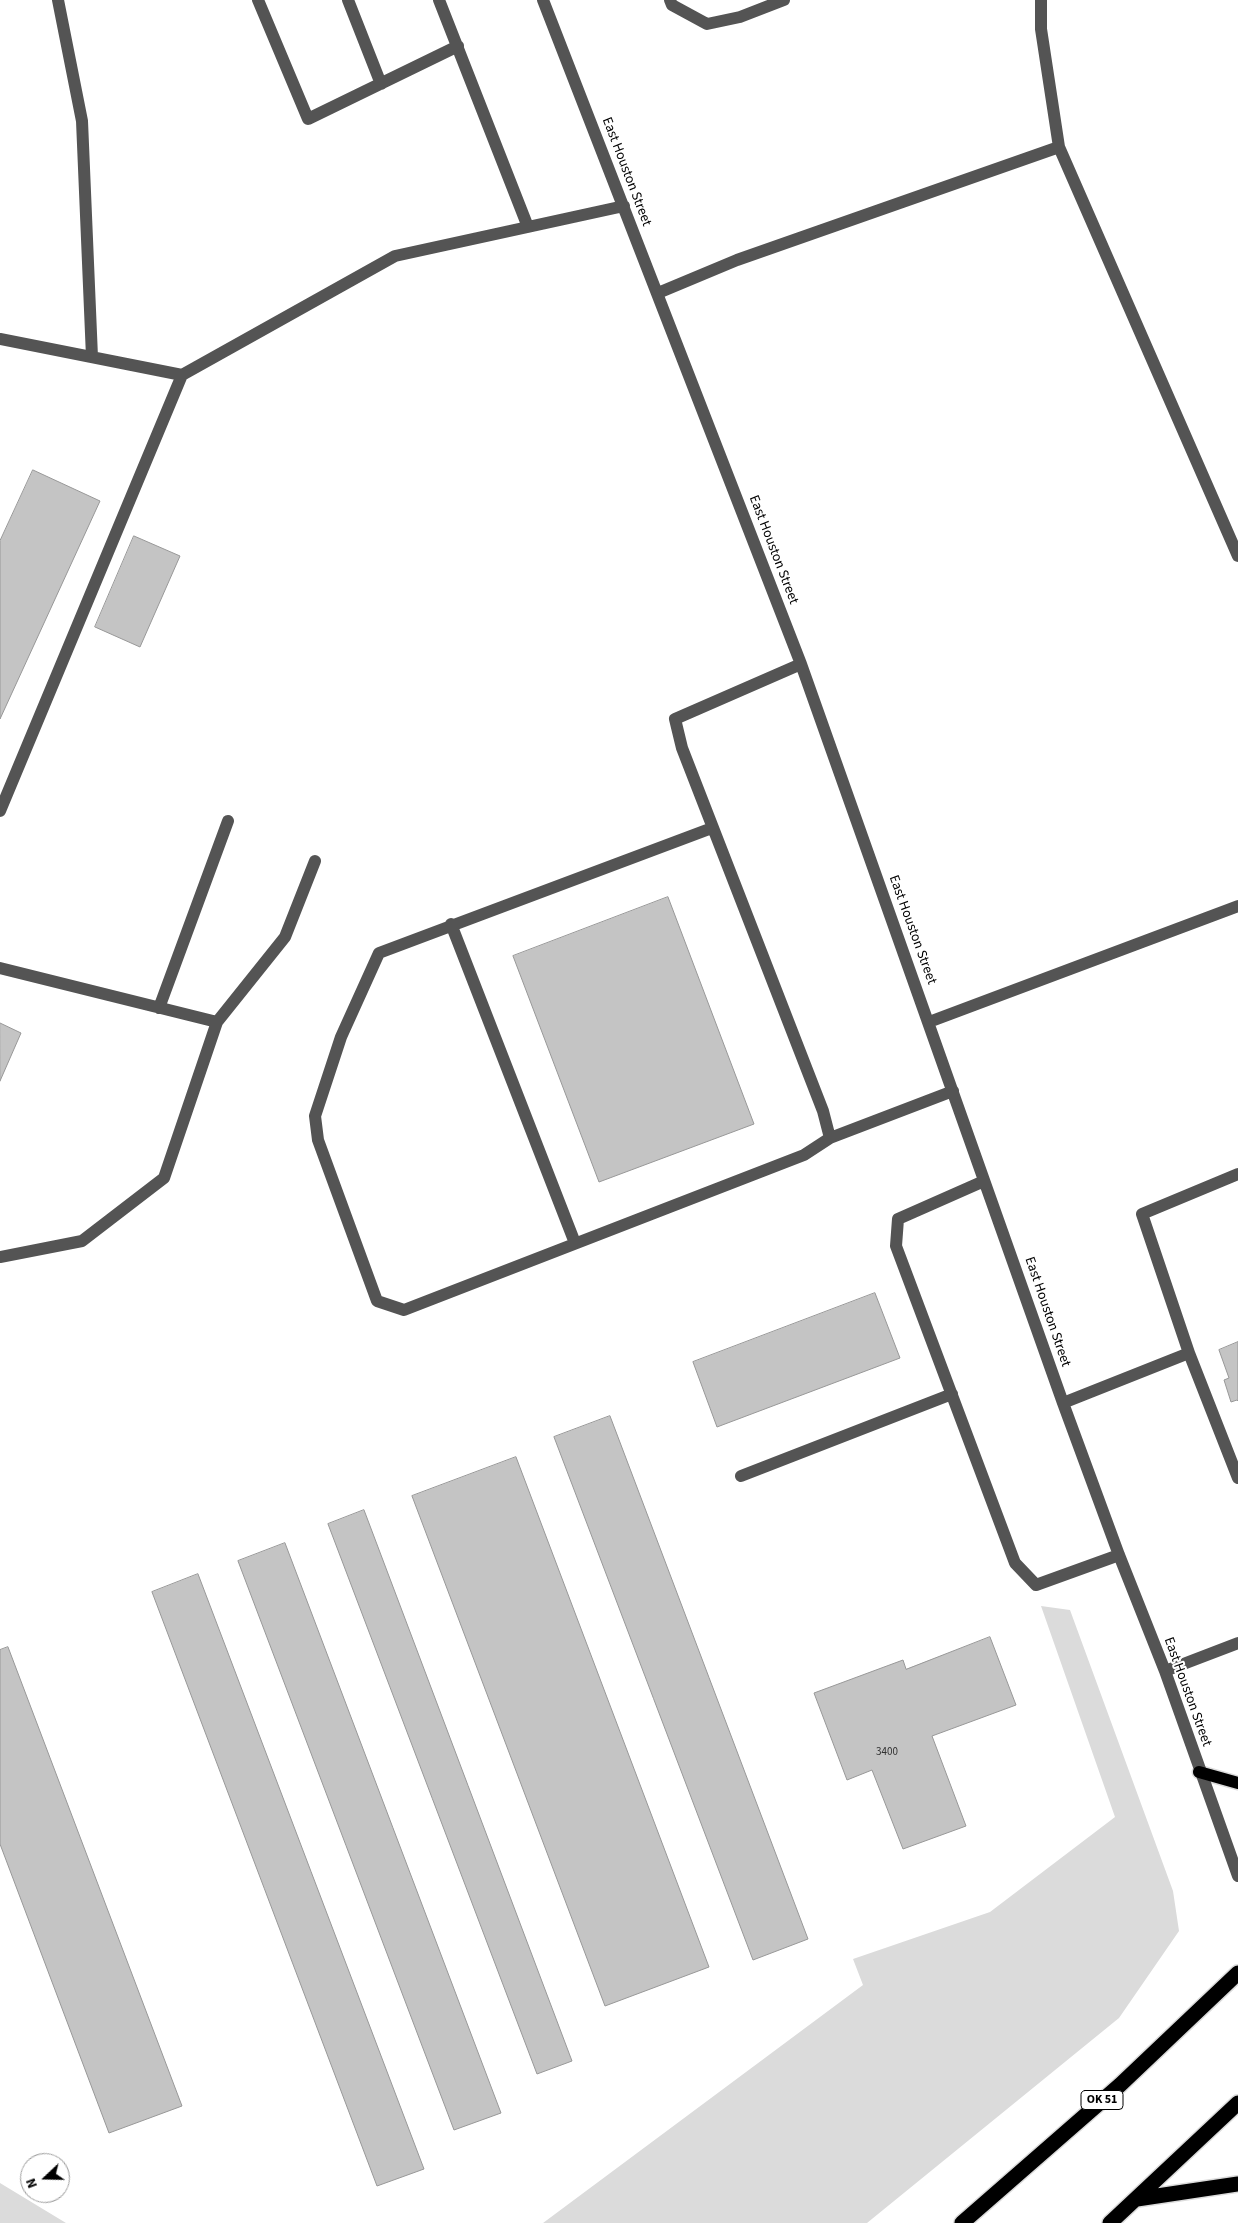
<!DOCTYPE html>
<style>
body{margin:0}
#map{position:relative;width:1238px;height:2223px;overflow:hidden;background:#fff;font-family:"Source Sans 3",sans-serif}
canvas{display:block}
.north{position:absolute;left:20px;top:2153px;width:50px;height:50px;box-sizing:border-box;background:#fff;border:1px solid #999;border-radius:50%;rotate:249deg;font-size:14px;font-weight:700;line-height:20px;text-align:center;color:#000}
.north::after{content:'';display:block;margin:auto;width:18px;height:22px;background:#000;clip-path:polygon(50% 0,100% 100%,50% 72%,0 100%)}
</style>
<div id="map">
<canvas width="1238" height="2223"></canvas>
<div class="north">N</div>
</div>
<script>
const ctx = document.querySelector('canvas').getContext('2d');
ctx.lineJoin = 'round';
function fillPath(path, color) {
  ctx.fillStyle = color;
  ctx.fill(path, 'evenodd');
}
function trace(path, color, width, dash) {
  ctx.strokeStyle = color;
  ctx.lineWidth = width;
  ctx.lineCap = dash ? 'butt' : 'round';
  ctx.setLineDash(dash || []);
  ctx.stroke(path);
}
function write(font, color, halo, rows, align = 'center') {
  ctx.font = font + ' "Source Sans 3",sans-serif';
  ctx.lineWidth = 4;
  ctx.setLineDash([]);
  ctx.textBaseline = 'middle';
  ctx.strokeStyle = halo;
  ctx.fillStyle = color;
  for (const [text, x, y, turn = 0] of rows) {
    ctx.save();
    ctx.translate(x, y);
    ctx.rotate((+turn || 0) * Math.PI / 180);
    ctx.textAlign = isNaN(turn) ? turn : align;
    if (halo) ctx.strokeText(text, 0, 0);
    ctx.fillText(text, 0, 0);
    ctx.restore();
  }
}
const green = new Path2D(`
 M1041,1606L1070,1610L1173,1891L1179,1931L1119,2018L867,2223H543L863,1985L853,1959L990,1912L1115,1817Z
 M0,2183L66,2223H0Z`);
const building = new Path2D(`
 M33,470L100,501L0,719V541Z
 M134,536L180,556L140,647L95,627Z
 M668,897L754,1124L599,1182L513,956Z
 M0,1023L21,1033L0,1081Z
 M875,1293L900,1358L717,1427L693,1362Z
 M1238,1342V1401L1237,1400L1231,1402L1224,1380L1229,1378L1219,1350Z
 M610,1416L808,1939L753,1960L554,1437Z
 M516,1457L709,1967L605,2006L412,1496Z
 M364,1510L572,2061L537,2074L328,1524Z
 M285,1543L501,2113L454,2130L238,1561Z
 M198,1574L424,2169L377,2186L152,1592Z
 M990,1637L1016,1705L932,1736L966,1826L903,1849L872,1770L847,1780L814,1693L903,1660L906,1669Z
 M8,1647L182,2106L109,2133L0,1844V1650Z`);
const minor = new Path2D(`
 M58,0L82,121L92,357
 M258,0L308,119L458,46
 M348,0L381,84
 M439,0L528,227
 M543,0L801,664L1063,1403L1119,1555L1165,1671L1238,1876
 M670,0L672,5L707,24L740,17L784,0
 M1041,0V29L1059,147L1238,556
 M658,293L737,260L1059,147
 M0,339L182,375L395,256L624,206
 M801,664L675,719L682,748L823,1111L830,1138
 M0,811L182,375
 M712,828L379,953L341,1037L315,1116L318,1140L377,1301L404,1310L804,1155L830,1138L953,1091
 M451,924L575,1243
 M0,968L217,1022L285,937L315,861
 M159,1008L228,821
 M929,1022L1238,906
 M1238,1174L1142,1214L1189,1353L1238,1478
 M984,1181L898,1219L896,1246L1015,1563L1036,1585L1119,1555
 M0,1257L82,1241L164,1178L217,1022
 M1063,1403L1189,1353
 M741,1476L952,1394
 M1165,1671L1238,1643`);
const major = new Path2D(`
 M1199,1772L1238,1783`);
const highway = new Path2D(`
 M1137,2199L1238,2184
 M962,2223L1120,2085L1238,1973
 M1110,2223L1238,2103`);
const numberNames = [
 ["3400",887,1753]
];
const shields = [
 [1102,2100,42]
];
const shieldNames = [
 ["OK 51",1102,2100]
];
const streetNames = [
 ["East Houston Street",626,172,69],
 ["East Houston Street",773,550,69],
 ["East Houston Street",912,930,70],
 ["East Houston Street",1047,1312,71],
 ["East Houston Street",1187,1692,70]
];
fillPath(green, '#dbdbdb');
fillPath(building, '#c4c4c4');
trace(building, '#989898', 1);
trace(major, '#dbdbdb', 15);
trace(highway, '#dbdbdb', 18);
trace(minor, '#545454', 12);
trace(major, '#000', 12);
trace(highway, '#000', 15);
write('11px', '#313131', null, numberNames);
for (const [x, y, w] of shields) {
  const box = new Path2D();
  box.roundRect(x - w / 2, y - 9.5, w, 19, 4);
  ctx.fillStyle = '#fff';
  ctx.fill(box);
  trace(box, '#000', 1);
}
write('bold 12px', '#000', null, shieldNames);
write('14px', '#000', '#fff', streetNames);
</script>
